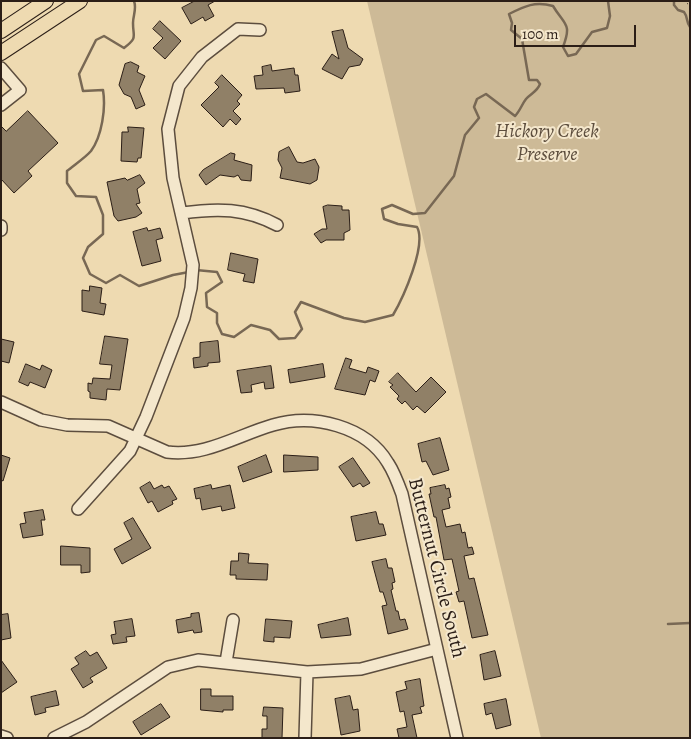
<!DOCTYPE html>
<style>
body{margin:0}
#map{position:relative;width:691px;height:739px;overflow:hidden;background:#eedab1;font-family:Alegreya,serif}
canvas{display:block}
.frame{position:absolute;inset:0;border:2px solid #2b1e17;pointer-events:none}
.scale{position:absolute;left:514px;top:25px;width:122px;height:22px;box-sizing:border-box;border:2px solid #2b1e17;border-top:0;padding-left:6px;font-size:15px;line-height:18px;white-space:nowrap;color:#2b1e17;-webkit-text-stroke:4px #f4e7cc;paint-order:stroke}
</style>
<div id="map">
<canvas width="691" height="739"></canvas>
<div class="frame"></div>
<div class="scale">100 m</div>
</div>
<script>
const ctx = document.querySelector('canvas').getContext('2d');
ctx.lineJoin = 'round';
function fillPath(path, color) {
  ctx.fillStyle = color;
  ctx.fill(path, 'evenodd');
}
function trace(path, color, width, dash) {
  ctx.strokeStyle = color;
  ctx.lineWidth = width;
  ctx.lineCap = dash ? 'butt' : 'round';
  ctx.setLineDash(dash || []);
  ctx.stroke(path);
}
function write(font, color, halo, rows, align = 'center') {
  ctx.font = font + ' Alegreya,serif';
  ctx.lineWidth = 4;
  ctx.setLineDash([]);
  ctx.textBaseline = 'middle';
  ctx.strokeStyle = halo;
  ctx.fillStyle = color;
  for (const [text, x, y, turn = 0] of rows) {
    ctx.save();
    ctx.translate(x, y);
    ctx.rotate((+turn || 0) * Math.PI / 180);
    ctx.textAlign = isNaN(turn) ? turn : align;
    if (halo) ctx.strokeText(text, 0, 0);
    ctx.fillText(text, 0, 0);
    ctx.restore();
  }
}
const green = new Path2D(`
 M367,1H690V738H541Z`);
const stream = new Path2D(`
 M134,1C137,9 133,15 133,23C133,38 138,37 124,48L104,36L96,40L79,74L83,91L103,90C106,108 102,136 91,151C85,158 74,165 67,171V183L76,196L96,197L103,215V234L88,247L83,258L90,274L106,283L120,275L139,286L173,275L189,272
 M674,1V5L678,10L684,12C688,17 686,22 690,27
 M196,270L217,272L222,282L206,293L207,307L217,313V323L222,334L234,337L251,325L270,330L279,339L295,338L302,329L295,312L301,302L344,318L365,322L393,315C403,298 427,245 417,227L398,224L384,219L382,209L392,205L413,214L425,213L454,176L465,135L479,118L474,107L477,99L486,94L515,116C520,111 522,104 526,99C531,93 537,92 540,84L537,80H529L522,39L511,30L512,23L509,14C525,6 535,1 553,6C565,26 572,23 563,47L568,56L576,54L592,32L607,28L610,16L608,1
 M668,624L690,623`);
const building = new Path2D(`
 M195,1H215L208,5L214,16L205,21L203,17L191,24L182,8Z
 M160,21L181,41L165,59L153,48L163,38L153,29Z
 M343,30L348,48L363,59L360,65L349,67L342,79L322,69L332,54L339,59L332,32Z
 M131,62L139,66L137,72L145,76L139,90L145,105L136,109L131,97L124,94L119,85L125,64Z
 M271,65L272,71L294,68L295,75H298L300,91L285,93L284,88L256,89L254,76L263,75L262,67Z
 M222,75L242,95L237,101L240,104L233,111L241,119L236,125L230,119L223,127L201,105L219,87L215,83Z
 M28,111L58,143L28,171L32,176L14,193L1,179V126L6,131Z
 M128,127L144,128L141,158H138L137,162L121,161L122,132H128Z
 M289,147L297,162L303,163L315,159L319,167L317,180L310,184L280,178L282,168L278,160L279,152Z
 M231,153L235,154L234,160L252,165L251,181L241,180L238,175L234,177L220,175L206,185L199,175L203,170Z
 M140,175L145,183L137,189L140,203L136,204L142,213L136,217L118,221L114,216L107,182L125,178L127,180Z
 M328,205L342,206V210H349L350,230L344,233V240H326L321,243L314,234L322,229H327L323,207Z
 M147,228L148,231L160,228L163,238L156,240L161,261L142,266L133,232Z
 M231,253L258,259L254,283L243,281L245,274L228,270Z
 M90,286L102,288L100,303L106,304L104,315L82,311V290L89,291Z
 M105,336L128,339L120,390L107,389L106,400L90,398V392L88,391V383L92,384L93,378L110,379L112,365L100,364Z
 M1,339L14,342L9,363L1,361Z
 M218,341L220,362L208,363V366L194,368L193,358L200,357V343Z
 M346,358L352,360L349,368L366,373L368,367L379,371L375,382L370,380L365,395L335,389Z
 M26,364L40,370L42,365L52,370L45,388L30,382L28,386L19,382Z
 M323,364L325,377L290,383L288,370Z
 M271,366L274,388L265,389L264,382L251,385L252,392L241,393L237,371Z
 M398,373L416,392L431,377L446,392L425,413L417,406L413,410L405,401L402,404L397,399L399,396L390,387L393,385L389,382Z
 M440,438L449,470L433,475L426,461L422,462L418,444Z
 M1,455L10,458L3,481L1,480Z
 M266,455L272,472L243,482L238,467Z
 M284,455L318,457V470L284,472Z
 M353,458L370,483L363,487L360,483L353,487L339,467Z
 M150,482L154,489L162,485L164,488L169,486L177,499L172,501L173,504L158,512L152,501L148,503L140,488Z
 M211,485L212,489L230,485L235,508L222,511L221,506L202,510L200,498L196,499L194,489Z
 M445,485L446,489L449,488L451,497L448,498L450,508L442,510L446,527L460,524L462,533L465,532L468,548L472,547L474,554L464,556L469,579L474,578L488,635L472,638L464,601L459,602L456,592L459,591L452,559L444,560L436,517H434L429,494H431L430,488Z
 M43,510L45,520H41L43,535L23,538L20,524L26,523L24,513Z
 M376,512L379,524H383L386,535L356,541L351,517Z
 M133,518L151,548L122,564L114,549L132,539L124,523Z
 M61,546L90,548V572L81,573V565H61Z
 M239,553L249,554L248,563L268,564L267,580L236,579V575H230L231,561H238Z
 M386,559L388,568H392L395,582L392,583L393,589L391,590L396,611H398L400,620L405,619L408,629L388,634L382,606L387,605L383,592H380L372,562Z
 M199,613L202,632L194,633L193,630L178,633L176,620L191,617V614Z
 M8,614L11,638L1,640V615Z
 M348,618L351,635L321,638L318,625Z
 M132,619L135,636L126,637L127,642L113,644L111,635L116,634L114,622Z
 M266,619L292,621L290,638L274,637V642L264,641Z
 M86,651L90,656L97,652L107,668L90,678L93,682L83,688L71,669L79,664L75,658Z
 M495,651L501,676L484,680L480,655Z
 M1,660L17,682L1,693Z
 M420,679L424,706L420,707L422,713L412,715L417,738H399L397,729L407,727L404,711L400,712L396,692L407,689L405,682Z
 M201,689H211V696H233V710H223V712L201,710Z
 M56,691L59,705L45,708L46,712L35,715L31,697Z
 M350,696L353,710L358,709L360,731L341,735L335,699Z
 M506,699L511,725L496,729L492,713L486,715L484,704Z
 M161,704L170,717L141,735L133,722Z
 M264,707L283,708L282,738H262V729H267V716H263Z`);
const path = new Path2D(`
 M687,4L690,2`);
const minor = new Path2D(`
 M1,68L20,90L1,105
 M182,213C218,208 245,208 277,225
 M1,226V230
 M1,402L41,420L67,425L108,426L167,452C205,457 238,435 273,425C313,413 366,426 388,463C394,472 398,483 402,494L457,738
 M78,509L130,451L146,417L184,318L191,288L193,265L173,178L168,129L179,86L202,57L238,29L260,30
 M226,662L233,620
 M1,736L7,738
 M54,738L86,722L168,667L198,660L307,672L361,669L437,649
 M305,738L307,672`);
const major = new Path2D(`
 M1,31L46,1
 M1,53L80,1`);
const parkNames = [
 ["Hickory Creek",547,132],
 ["Preserve",547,155]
];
const streetNames = [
 ["Butternut Circle South",436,568,76]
];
fillPath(green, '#cdba97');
trace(stream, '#786854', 2.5);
fillPath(building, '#908067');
trace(building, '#2b1e17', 1);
trace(minor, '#5c4d3e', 14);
trace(major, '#2b1e17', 16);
trace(path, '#2b1e17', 1, [1, 2.5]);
trace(minor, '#f4e7cc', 11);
trace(major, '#eedab1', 14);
write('italic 20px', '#5c4d3d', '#f4e7cc', parkNames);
write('20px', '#2b1e17', '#f4e7cc', streetNames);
</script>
